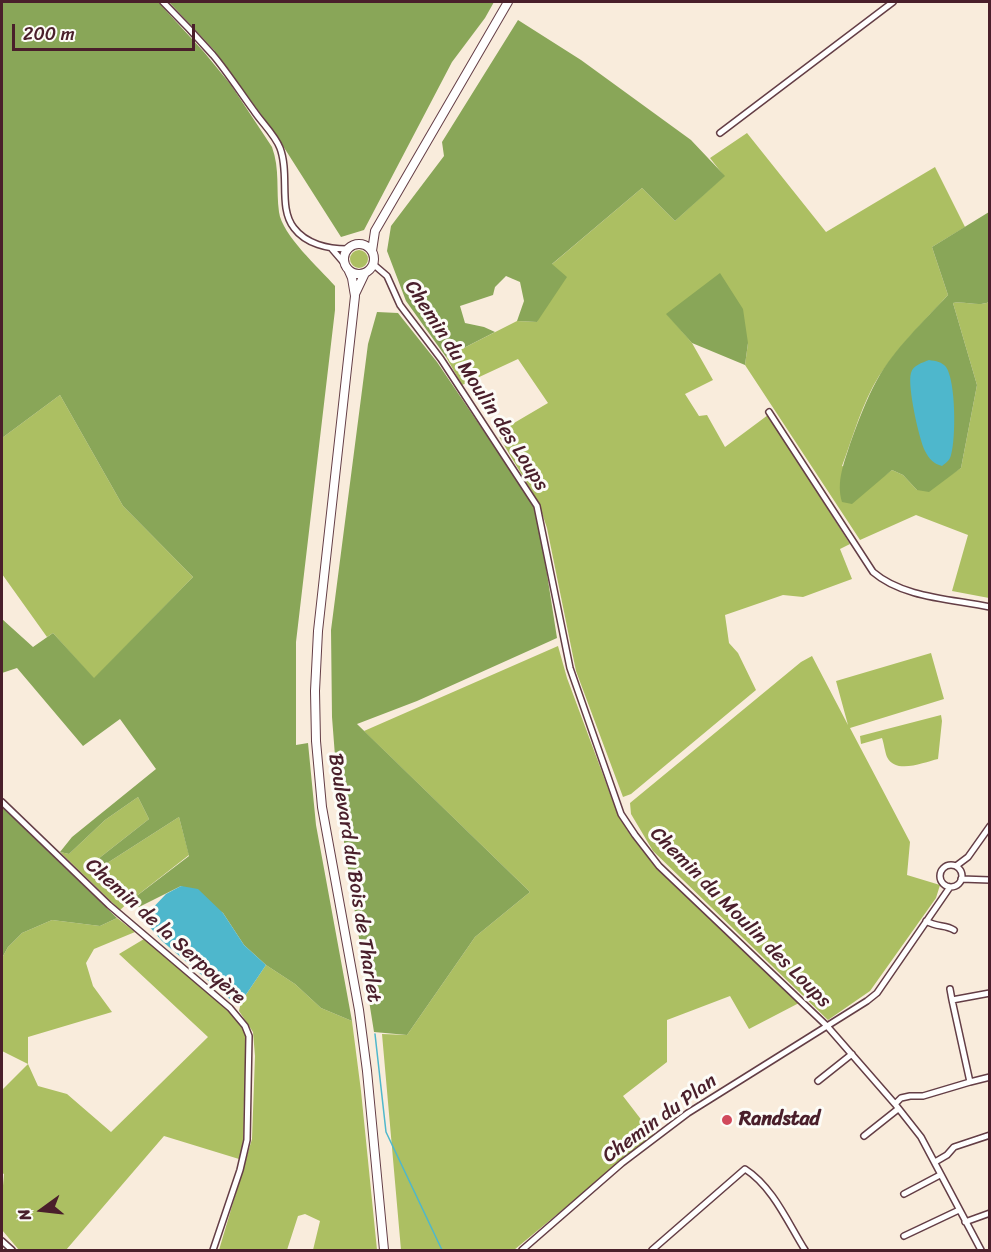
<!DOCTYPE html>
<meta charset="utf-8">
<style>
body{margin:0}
#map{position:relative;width:991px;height:1252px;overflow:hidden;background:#f9ecdc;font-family:Sriracha,sans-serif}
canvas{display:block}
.frame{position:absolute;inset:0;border:3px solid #4a1f2b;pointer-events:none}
.north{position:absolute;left:12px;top:1180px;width:60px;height:60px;-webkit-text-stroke:4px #fdfcf7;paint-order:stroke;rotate:255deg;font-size:16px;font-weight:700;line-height:24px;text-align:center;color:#4a1f2b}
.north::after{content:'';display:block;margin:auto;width:21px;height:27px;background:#4a1f2b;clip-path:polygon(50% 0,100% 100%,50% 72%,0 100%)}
.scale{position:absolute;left:12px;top:24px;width:183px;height:27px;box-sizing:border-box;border:3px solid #4a1f2b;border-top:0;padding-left:8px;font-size:18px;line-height:21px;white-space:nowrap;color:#4a1f2b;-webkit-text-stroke:4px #fdfcf7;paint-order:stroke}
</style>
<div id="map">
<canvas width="991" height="1252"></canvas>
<div class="frame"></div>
<div class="north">N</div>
<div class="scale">200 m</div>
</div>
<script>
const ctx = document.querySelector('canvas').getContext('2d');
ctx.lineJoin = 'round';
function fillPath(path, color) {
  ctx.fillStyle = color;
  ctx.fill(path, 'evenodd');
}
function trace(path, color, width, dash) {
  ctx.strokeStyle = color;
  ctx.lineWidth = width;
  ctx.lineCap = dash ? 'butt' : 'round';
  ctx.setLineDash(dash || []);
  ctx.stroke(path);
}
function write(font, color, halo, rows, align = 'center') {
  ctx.font = font + ' Sriracha,sans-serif';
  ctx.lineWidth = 6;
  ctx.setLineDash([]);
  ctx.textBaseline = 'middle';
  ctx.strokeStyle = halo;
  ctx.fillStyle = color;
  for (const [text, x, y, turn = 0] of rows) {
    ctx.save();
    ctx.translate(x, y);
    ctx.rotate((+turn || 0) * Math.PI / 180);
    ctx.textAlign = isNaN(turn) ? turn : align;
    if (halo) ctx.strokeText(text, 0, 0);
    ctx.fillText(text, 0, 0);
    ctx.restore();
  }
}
const green = new Path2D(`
 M747,133L826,232L935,167L965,227L932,247L948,295C924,321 899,346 879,376C862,403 853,437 842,466L880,479L892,470L903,475L917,490L944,479L961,468L977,385L953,303C966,301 978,307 989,302V598L952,591L968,535L916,515L860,540L745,365L748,343L667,314L692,343L713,380L685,394L699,416L707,415L725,447L768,415L850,544L840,549L852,579L803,597L783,595L725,615L729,643L738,653L756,690L631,794L623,797L576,671L547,528L539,504L497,433L548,403L518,359L462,385L446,357L517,321L537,322L551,265L642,188L675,221L724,176L710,158Z
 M350 259a9 9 0 1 1 18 0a9 9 0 1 1-18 0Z
 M60,395L123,506L193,577L94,679L53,633L47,637L2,574V438Z
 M558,646L567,678L615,807L627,830L656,868L799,1003L749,1029L730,996L667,1020V1062L623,1096L653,1135L514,1250H401L382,1034L407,1035L475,937L530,892L364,731Z
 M931,653L944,699L850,728L910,842L907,875L940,885L936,898L870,991L828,1020L653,851L631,814L630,803L801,662L812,656L848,725L836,681Z
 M941,715L942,721L938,759C924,762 896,775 887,757C885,752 884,744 882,738L861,744L860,736Z
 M138,797L149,819L98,859L101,867L179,817L189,855L130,901L120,910L60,852L69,854L105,820Z
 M117,918L135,932L94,949L86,963L93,986L112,1012L28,1037V1064L38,1086L67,1094L111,1132L208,1037L119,954L144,939C166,957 241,1013 246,1036C251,1057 246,1080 244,1100C243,1121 246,1138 239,1159L164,1136L66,1250H19L2,1230V1197L4,1174L2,1173V1090L28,1064L2,1051V958L8,947L22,933L52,920L100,926Z
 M266,965L295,984L321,1008L352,1021L361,1091L377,1250H313L320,1221L305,1214L298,1216L287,1250H219L252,1139L255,1056L253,1032L239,1011L241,1002Z`);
const forest = new Path2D(`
 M2,2H158L204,52L231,85L272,147C280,169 276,190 279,212C282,235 319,268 335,286V310L296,642V745L308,743L316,825L352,1021L321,1008L295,984L266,965L244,945L223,913L181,886L139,907L130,901L189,856L179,817L101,867L98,859L149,819L138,797L105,820L69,854L60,852L72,837L156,769L120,719L83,746L17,668L2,673V619L33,647L53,633L94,678L193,577L123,506L60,395L2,438Z
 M169,2H494L485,18L452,62L364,230L341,237L276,135L214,50Z
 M518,20L581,60L691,140L725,176L675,221L642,188L552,264L567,277L537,322L517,321L524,301L520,282L506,276L495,287L493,295L460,306L465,323L484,327L495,332L446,357L406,301L387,251L391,226L444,156L442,142Z
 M989,212V302C978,307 966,301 953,303L977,385L961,468L929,492L917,490L903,475L892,470L852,504L842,502C836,482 844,463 850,444C858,422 866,400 877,380C894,349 924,321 948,295L932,247Z
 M720,273L743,309L748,343L745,365L692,343L666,314Z
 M377,312L398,313L437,362L537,510L557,638L417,701L357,724L530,892L475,937L407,1035L374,1032L345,850L337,782L332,717L331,630L368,344Z
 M2,807L117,918L100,926L52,920L22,933L8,947L2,958Z`);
const water = new Path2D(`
 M929,360C936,361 942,362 946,367C956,381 956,439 951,455C950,460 946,463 942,466C934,464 929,459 925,451C919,439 907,385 911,373C913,365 922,363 929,360Z
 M181,886L198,889L223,913L244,945L266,965L241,1002L232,1001L162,941L147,924V914L166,894Z`);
const stream = new Path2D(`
 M375,1034L386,1132L442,1250`);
const minor = new Path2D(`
 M163,2C180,19 197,37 213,55C228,73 240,92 254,111C262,123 275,135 280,148C290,174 278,208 294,228C306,244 328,249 347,249
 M720,133L893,2
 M332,249L344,263
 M373,264L387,276L400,305L441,359L537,506L570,668L621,814L635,835L659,866L827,1026L895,1104L921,1137L981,1250
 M769,412L873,572C903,598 952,599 990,607
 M2,802L109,905L230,1008L245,1026L249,1036L247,1140L240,1170L213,1250
 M940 876a11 11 0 1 1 22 0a11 11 0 1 1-22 0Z
 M956,866L968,857L990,826
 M961,879L990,880
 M926,921C938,928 945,924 954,930
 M950,989L952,1000
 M990,993L952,1000L970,1082L990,1077
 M818,1081L852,1054
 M895,1104L901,1098L910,1096H923L970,1082
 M864,1136L898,1109
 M935,1162L947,1155L954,1147L990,1135
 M904,1194L940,1175
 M965,1222L990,1213
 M904,1236L959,1210
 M2,1241L12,1250
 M522,1250L622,1163L688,1113L867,1001L877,993L950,887
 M652,1250L745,1169C773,1187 788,1223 805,1250`);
const primary = new Path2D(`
 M344 259a15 15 0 1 1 30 0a15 15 0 1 1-30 0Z
 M372,251L375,231L508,2
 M348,269L352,278L355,296L318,631L315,691L316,741L322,807L359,1010L367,1071L384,1250
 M355,294L365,273`);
const markers = [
 [727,1120,6,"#d1495b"]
];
const streetNames = [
 ["Chemin du Moulin des Loups",476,386,57],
 ["Boulevard du Bois de Tharlet",354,878,81],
 ["Chemin du Moulin des Loups",740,918,45],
 ["Chemin de la Serpoyère",165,932,42],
 ["Chemin du Plan",660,1119,-36]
];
const poiNames = [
 ["Randstad",739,1120]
];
fillPath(green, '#acbf62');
fillPath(forest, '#89a658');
fillPath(water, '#4eb7cc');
trace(stream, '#4eb7cc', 1.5);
trace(minor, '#643e46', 8);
trace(primary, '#643e46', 10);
trace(minor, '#fff', 5);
trace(primary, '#fff', 8);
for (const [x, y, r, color] of markers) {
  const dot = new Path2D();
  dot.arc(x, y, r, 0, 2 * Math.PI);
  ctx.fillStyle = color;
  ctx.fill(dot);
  trace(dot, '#fdfcf7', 2);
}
write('20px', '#4a1f2b', '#fdfcf7', streetNames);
write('bold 20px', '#4a1f2b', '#fdfcf7', poiNames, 'left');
</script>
